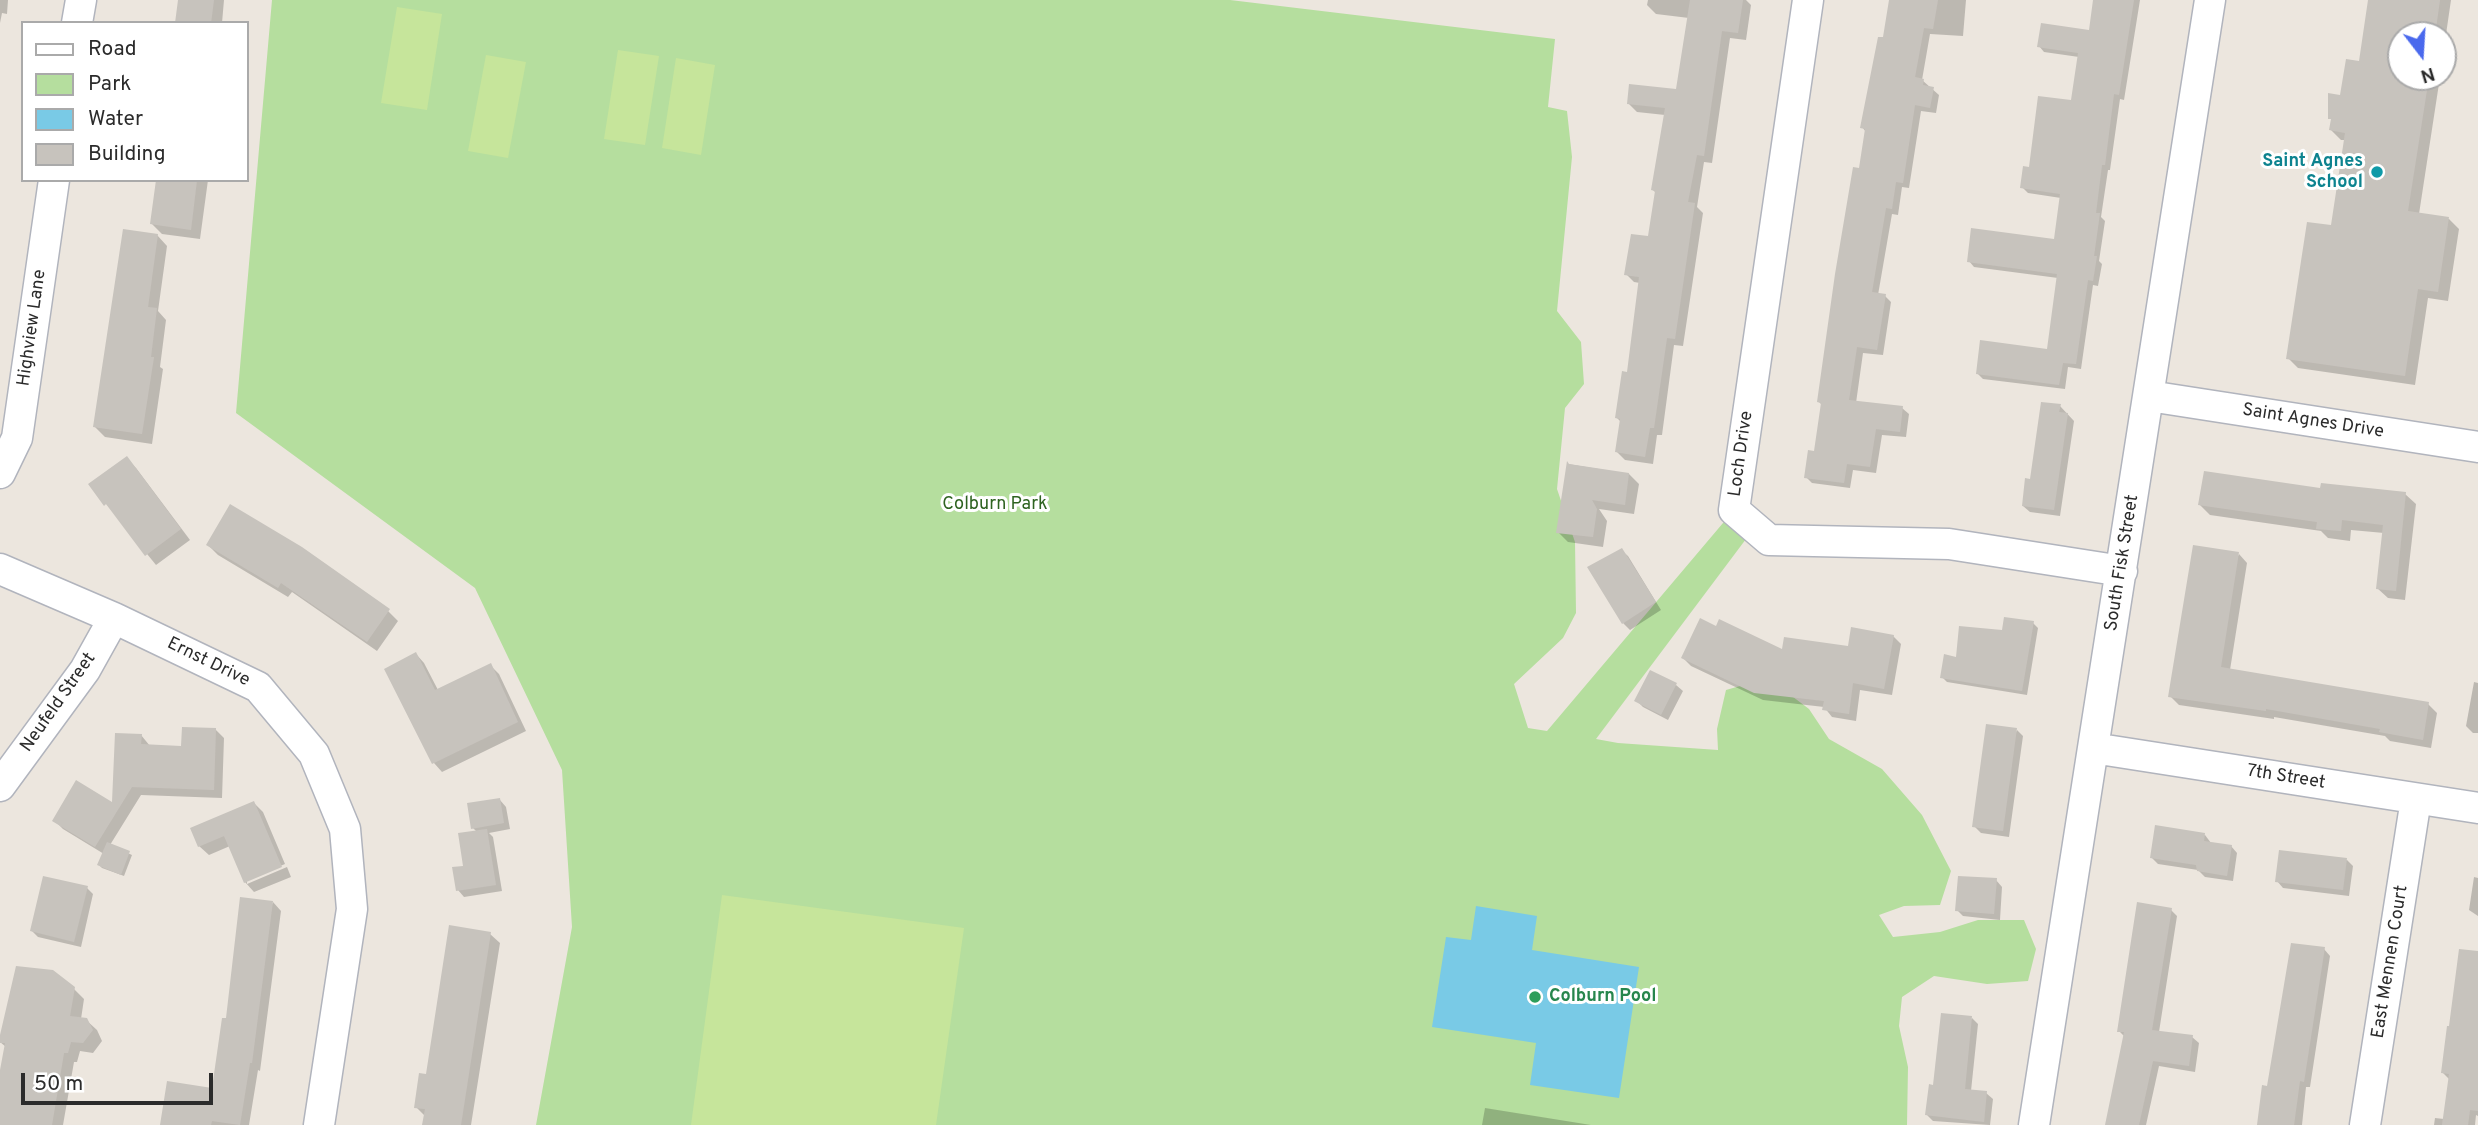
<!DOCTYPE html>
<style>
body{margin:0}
#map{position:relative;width:2478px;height:1125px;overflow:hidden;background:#ece6de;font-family:Overpass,sans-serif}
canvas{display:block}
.legend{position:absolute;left:21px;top:21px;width:228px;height:161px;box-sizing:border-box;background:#fff;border:2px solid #aaa;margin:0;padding:9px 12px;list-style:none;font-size:21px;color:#2b2b2b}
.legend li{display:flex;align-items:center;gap:14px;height:35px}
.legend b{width:35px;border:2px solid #aaa}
.north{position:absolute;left:2387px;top:21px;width:70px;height:70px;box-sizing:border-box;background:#fff;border:2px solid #aaa;border-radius:50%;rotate:163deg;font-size:19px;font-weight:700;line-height:28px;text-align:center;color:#2b2b2b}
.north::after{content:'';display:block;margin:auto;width:24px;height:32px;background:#4a69ed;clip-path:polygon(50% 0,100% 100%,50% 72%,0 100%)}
.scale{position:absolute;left:21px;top:1073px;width:192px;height:32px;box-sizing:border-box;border:4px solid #2b2b2b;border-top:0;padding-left:9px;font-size:21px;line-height:24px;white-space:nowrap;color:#2b2b2b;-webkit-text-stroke:5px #fff;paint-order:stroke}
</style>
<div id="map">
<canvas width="2478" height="1125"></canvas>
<ul class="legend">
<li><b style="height:9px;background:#fff"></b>Road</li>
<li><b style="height:19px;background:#b5de9e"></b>Park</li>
<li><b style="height:19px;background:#79cae6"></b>Water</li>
<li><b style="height:19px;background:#c7c3bd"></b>Building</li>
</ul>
<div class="north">N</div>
<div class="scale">50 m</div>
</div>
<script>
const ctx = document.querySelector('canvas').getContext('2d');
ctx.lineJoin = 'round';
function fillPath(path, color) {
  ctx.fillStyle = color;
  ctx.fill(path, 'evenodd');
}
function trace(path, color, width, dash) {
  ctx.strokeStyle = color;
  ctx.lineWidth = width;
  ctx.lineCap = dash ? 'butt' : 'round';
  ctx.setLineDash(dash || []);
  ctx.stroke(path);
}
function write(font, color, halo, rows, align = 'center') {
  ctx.font = font + ' Overpass,sans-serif';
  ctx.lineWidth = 6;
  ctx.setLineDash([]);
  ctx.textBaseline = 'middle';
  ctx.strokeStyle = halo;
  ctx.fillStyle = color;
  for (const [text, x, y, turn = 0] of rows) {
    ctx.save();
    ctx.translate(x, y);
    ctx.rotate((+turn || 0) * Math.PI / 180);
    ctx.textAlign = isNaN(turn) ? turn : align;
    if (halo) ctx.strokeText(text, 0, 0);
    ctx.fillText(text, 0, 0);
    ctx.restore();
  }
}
const green = new Path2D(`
 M272,0H1230L1555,39L1548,107L1567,111L1572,157L1557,311L1581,342L1584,384L1565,408L1557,489L1575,542L1576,613L1563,638L1514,684L1528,728L1547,731L1734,510L1755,527L1596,739L1618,743L1718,750L1717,729L1726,690L1768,678L1809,709L1829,739L1882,769L1922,815L1951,871L1940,905L1904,906L1879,915L1893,937L1940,932L1978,920H2024L2036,949L2028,981L1987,984L1934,976L1902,997L1899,1026L1908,1067L1907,1125H536L572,927L562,770L475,588L236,413Z`);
const pitch = new Path2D(`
 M397,7L442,14L427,110L381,103Z
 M618,50L659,56L645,145L604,139Z
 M486,55L526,62L508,158L468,151Z
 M676,58L715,65L701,155L662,148Z
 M722,895L964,928L936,1125H691Z`);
const water = new Path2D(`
 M1476,906L1537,916L1532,950L1639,967L1619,1098L1530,1085L1536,1043L1432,1027L1446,937L1471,940Z`);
const shadow = new Path2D(`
 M0,0H8L7,14L2,13L0,23Z
 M179,0H224L222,23H177Z
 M1648,0H1746L1751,5L1746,40L1730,38L1712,163L1704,162L1697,207L1703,213L1683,346L1674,345L1662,435H1657L1653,464L1625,460L1617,452L1621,422L1617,418L1628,374L1640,283L1634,282L1626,274L1650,238L1657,194L1652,189L1665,115L1637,112L1628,103L1678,91L1689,18L1656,14L1647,5Z
 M1891,0H1966L1963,36L1930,34L1922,80L1939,95L1936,113L1921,111L1909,188L1902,187L1898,215L1892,214L1878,295L1885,296L1891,302L1883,355L1863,353L1856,403L1902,408L1909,414L1906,437L1882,435L1876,473L1853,470L1850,488L1812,483L1806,477L1815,453L1822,405L1819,402L1866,132L1862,127L1884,39Z
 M2095,0H2140L2124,100L2120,99L2110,170H2108L2101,217L2105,221L2099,261L2102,264L2098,286L2093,285L2081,369L2068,367L2065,389L1983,379L1977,373L2049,351L2058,278L1974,267L1969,261L2055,241L2061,198L2028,193L2022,187L2031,169L2073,102L2079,57L2044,52L2039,46L2090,32Z
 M2370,0H2451L2443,55V35H2401V77H2440L2419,214L2449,219L2459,229L2448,301L2428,298L2415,385L2298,368L2288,358L2333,227L2346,140H2341L2331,130L2333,121L2330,118L2360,63Z
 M158,180H208L200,239L162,234L152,224Z
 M157,235L167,246L158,311L166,320L160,367L163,369L152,444L105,437L95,427Z
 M2060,406L2074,421L2060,516L2030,512L2023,506Z
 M126,458L136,468L190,540L156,565L91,485Z
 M1568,464L1629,474L1639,484L1634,514L1599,509L1607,521L1603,547L1568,542L1558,532Z
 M2322,490L2405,494L2416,504L2405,600L2388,598L2377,588L2384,533L2351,530L2350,541L2328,538L2321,531L2210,515L2200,505Z
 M208,545L388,611L398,621L377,651L292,592L288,597L218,555Z
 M1621,550L1628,556L1661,610L1630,630L1623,623L1590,568Z
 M2239,554L2247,563L2230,670L2428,704L2437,713L2431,748L2390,741L2385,736L2274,717V719L2179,705L2170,696Z
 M2033,623L2038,628L2027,695L1947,682L1942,677L1958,659L2004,632Z
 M1893,636L1901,644L1892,695L1860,690L1856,721L1832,717L1824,707L1763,700L1691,666L1683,658L1850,647Z
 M416,654L424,663L438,690L490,665L499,674L526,731L442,772L434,763L386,669Z
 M2474,682L2478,683V733H2473L2466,726Z
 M1676,685L1683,691L1668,720L1643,707L1637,701Z
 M215,729L224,738L222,798L141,795L110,845L132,855L124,876L102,868L99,865L104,854L63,829L54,820L113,805L141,735L150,746L183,747Z
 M2017,730L2023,736L2009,837L1981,833L1974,826Z
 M500,800L506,807L510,829L489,833L493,837L502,891L464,897L458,890L477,832L473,828Z
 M254,803L263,812L285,864L247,880V884L287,867L291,877L254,892L245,882L230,846L209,855L199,846Z
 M2205,835L2211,843L2231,846L2237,853L2233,881L2205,877L2198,870L2158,864L2152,858Z
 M2347,860L2353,866L2349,896L2283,888L2277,881Z
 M2474,877L2478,878V916L2469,910Z
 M1996,880L2002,887L2000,920L1963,916L1957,910Z
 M87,888L93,894L81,947L38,937L32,931Z
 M273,902L281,911L260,1071L258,1070L249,1125H162L214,1090L227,1020Z
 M2171,910L2177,916L2159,1032L2192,1037L2199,1043L2195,1072L2159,1066L2146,1125H2106L2125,1037L2119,1031Z
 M490,934L500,943L471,1125H424L425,1116L416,1107Z
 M2324,949L2330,956L2310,1087H2306L2302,1125H2259L2269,1088Z
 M2478,953V1116L2476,1115L2475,1125H2434L2435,1118L2444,1119L2450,1080L2442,1072L2451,1028Z
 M74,989L84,999L81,1019L86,1020L97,1030L102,1041L93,1053L80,1051L77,1062H74L63,1125H0V1080L6,1047L0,1042Z
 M1972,1018L1978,1024L1971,1091L1986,1093L1993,1099L1990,1125L1933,1121L1927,1115L1935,1087Z
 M1485,1108L1591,1125H1482Z`);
const building = new Path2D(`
 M178,0H214L211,23H175Z
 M1690,0H1743L1738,33L1722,31L1704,156L1697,155L1688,202L1695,203L1675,339L1667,338L1654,428H1650L1645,457L1615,452L1620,419L1615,418L1622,371L1627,372L1639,277L1624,275L1631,234L1648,236L1655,191L1651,190L1665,108L1627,104L1629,84L1676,89Z
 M1889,0H1938L1933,29L1924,28L1915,77L1924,79L1923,85L1934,87L1930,108L1915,105L1903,183L1896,182L1892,209L1886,208L1872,292L1886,294L1877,350L1857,347L1849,400L1903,406L1900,432L1876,429L1870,467L1847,464L1844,483L1804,478L1808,450L1814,451L1821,403L1817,402L1835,274L1853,167L1859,168L1865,129L1860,128L1878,37H1883Z
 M2093,0H2134L2119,95L2114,94L2105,165H2102L2096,213H2100L2094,256H2097L2093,281L2088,280L2076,364L2063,363L2059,385L1976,374L1980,340L2047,349L2057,274L1967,262L1971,228L2054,239L2060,194L2020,188L2023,166L2029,167L2038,96L2071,100L2078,53L2037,47L2041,23L2089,30Z
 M2368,0H2440L2435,35H2401V77H2429L2408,211L2449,217L2438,292L2418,289L2405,376L2286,359L2307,222L2331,225L2345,133L2329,130L2331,119H2328V93L2340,95L2346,59L2359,61Z
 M156,180H197L191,230L150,224Z
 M123,229L158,234L148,307L157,308L151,357H154L142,434L93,427Z
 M2041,402L2061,404L2059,412L2068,413L2054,510L2022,506L2025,478L2030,479Z
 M127,456L181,529L145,556L106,504L104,506L88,484Z
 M1567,461L1569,464L1629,473L1625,505L1592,500L1597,509L1593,537L1556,533Z
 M2204,471L2320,488L2321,483L2406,492L2396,591L2376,589L2383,525L2342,520L2341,531L2316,529L2317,522L2198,505Z
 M230,504L302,547L390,609L367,642L281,583L278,588L206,545Z
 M2193,545L2239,552L2221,667L2429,702L2423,740L2379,732L2380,729L2266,709V711L2168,697Z
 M1622,548L1656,602L1622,624L1587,567Z
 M2004,617L2034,621L2022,691L1940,678L1944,654L1956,657L1959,626L2002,630Z
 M1700,618L1716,626L1719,619L1782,649L1784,637L1848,646L1851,627L1894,635L1884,689L1853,683L1849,714L1822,710L1824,701L1754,693L1681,658Z
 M416,652L435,690L491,663L518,722L432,764L384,669Z
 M1650,670L1677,683L1661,715L1634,701Z
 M1986,724L2017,728L2003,831L1972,827Z
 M182,727L216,728L214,790L132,787L95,847L52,821L76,780L112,802L115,733L142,734L141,744L181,746Z
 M500,798L504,823L471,829L467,803Z
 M254,801L282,867L244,883L224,836L198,847L190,828Z
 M2155,825L2205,833L2204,841L2232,845L2227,876L2197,871L2196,865L2150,858Z
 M487,829L496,885L456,891L452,867L463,866L458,833Z
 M107,842L130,851L121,875L97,865Z
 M2279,850L2347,858L2343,890L2275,882Z
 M43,876L88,886L74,942L30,931Z
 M1958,876L1997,878L1994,914L1955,911Z
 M240,897L273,901L252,1063H250L240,1125L212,1121L211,1125H160L167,1081L212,1088L222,1018H226Z
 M2137,902L2172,908L2152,1030L2193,1035L2189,1066L2153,1061L2139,1125H2105L2124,1032H2117Z
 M449,925L491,932L461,1125H422L425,1109L414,1108L419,1073L426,1074Z
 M2291,943L2325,947L2304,1082L2300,1081L2294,1125H2257L2262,1085L2267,1086Z
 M2459,949L2478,951V1111L2470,1110L2468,1125H2442L2449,1074L2441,1073L2447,1026H2449Z
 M16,966L53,970L75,987L70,1016L87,1018L93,1030L83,1043L71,1042L68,1053H64L52,1125H0V1070L5,1043H0V1035Z
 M1941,1013L1972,1016L1965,1089L1987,1091L1984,1122L1925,1115L1929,1084L1933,1085Z`);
const street = new Path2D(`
 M1808,0L1734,510L1769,540L1949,544L2122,571
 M77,23L81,0
 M2149,396L2478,447
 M0,473L17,438L54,180
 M0,569L114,618L258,687L314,754L345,829L352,909L319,1125
 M2093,748L2478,808
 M0,786L85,670L114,618
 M2034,1125L2210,0
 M2365,1125L2416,799`);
const markers = [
 [2377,172,7,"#0f9aa8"],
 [1535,997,7,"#2e9e5b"]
];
const cultureNames = [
 ["Saint Agnes",2363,162],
 ["School",2363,183]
];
const streetNames = [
 ["Highview Lane",33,328,-82],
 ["Saint Agnes Drive",2313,422,9],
 ["Loch Drive",1742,454,-82],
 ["South Fisk Street",2123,563,-81],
 ["Ernst Drive",208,663,26],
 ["Neufeld Street",59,703,-55],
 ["7th Street",2286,778,9],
 ["East Mennen Court",2391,962,-81]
];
const parkNames = [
 ["Colburn Park",995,505]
];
const leisureNames = [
 ["Colburn Pool",1549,997]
];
fillPath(green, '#b5de9e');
fillPath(pitch, '#c6e59b');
fillPath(water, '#79cae6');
fillPath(shadow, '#0003');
fillPath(building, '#c7c3bd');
trace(street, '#b1b4bd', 33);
trace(street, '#fff', 30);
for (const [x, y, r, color] of markers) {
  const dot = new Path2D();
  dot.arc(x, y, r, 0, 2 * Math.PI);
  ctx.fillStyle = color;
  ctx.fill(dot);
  trace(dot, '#fff', 2.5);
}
write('bold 18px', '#0d838f', '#fff', cultureNames, 'right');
write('18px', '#2b2b2b', '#fff', streetNames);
write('18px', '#2e6320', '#fff', parkNames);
write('bold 18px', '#27864d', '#fff', leisureNames, 'left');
</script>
